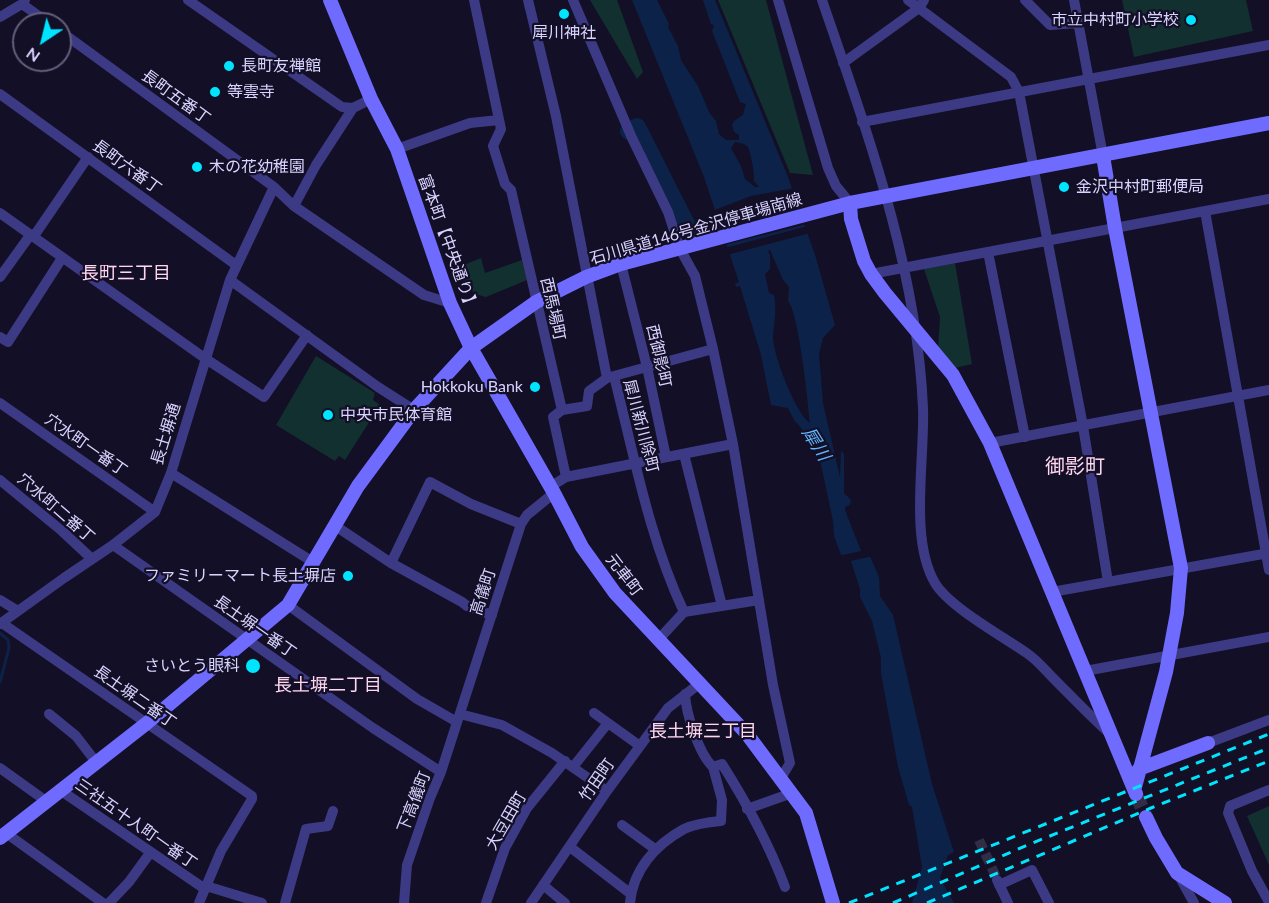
<!DOCTYPE html>
<meta charset="utf-8">
<style>
body{margin:0}
#map{position:relative;width:1269px;height:903px;overflow:hidden;background:#130f26;font-family:Lato,sans-serif}
canvas{display:block}
.north{position:absolute;left:12px;top:12px;width:60px;height:60px;box-sizing:border-box;background:#130f26;border:2px solid #625e7d;border-radius:50%;rotate:215deg;font-size:16px;font-weight:700;line-height:24px;text-align:center;color:#d9d4ff}
.north::after{content:'';display:block;margin:auto;width:21px;height:27px;background:#00e5ff;clip-path:polygon(50% 0,100% 100%,50% 72%,0 100%)}
</style>
<div id="map">
<canvas width="1269" height="903"></canvas>
<div class="north">N</div>
</div>
<script>
const ctx = document.querySelector('canvas').getContext('2d');
ctx.lineJoin = 'round';
function fillPath(path, color) {
  ctx.fillStyle = color;
  ctx.fill(path, 'evenodd');
}
function trace(path, color, width, dash) {
  ctx.strokeStyle = color;
  ctx.lineWidth = width;
  ctx.lineCap = dash ? 'butt' : 'round';
  ctx.setLineDash(dash || []);
  ctx.stroke(path);
}
function write(font, color, halo, rows, align = 'center') {
  ctx.font = font + ' Lato,"Noto Sans JP",sans-serif';
  ctx.lineWidth = 4.5;
  ctx.setLineDash([]);
  ctx.textBaseline = 'middle';
  ctx.strokeStyle = halo;
  ctx.fillStyle = color;
  for (const [text, x, y, turn = 0] of rows) {
    ctx.save();
    ctx.translate(x, y);
    ctx.rotate((+turn || 0) * Math.PI / 180);
    ctx.textAlign = isNaN(turn) ? turn : align;
    if (halo) ctx.strokeText(text, 0, 0);
    ctx.fillText(text, 0, 0);
    ctx.restore();
  }
}
const green = new Path2D(`
 M590,0H617L643,72L637,79Z
 M718,0H766L813,175L790,173Z
 M1122,0H1246L1253,31L1134,57Z
 M481,258L485,273L522,260L527,280L486,297C468,293 464,284 454,269Z
 M955,263L972,364L955,368L938,348L940,317L924,269Z
 M316,356L375,393L373,400L380,405L345,460L339,456L335,461L276,425Z
 M1269,806V865L1247,816Z`);
const water = new Path2D(`
 M632,0H657L669,24L668,27L678,46L681,60L698,86L709,112L716,121L719,134L726,140H739V135L734,132L732,125L734,121L743,115L746,104L740,102L712,31L714,25L711,24L703,0H715L788,177L816,258L835,325L823,338L819,354L823,403L840,477L841,451L844,454V493L851,500L850,505L845,507V510L861,551L870,556L879,577L880,596L893,615L932,784L954,852L948,855L940,878L954,903H912L922,867L912,807L909,805L898,767L881,673V658L872,621L860,597V589L851,561L841,555L834,536L833,521L817,446L794,420L788,408L771,405L761,355L740,286L736,287L735,284L739,282L704,177ZM735,142L744,144L748,147C752,158 754,171 754,181L759,187H755L745,179L741,166L731,148ZM770,250L783,280L789,287L788,301C799,313 808,403 810,423C796,414 773,355 773,337C774,321 777,312 774,295L769,293L765,274L770,269V255L768,251Z`);
const pier = new Path2D(`
 M795,188L798,198L745,210L716,220L712,211L751,196Z
 M800,205L807,224L724,245L718,227Z
 M808,226L810,233L727,255L725,248Z
 M866,550L873,556L846,562L838,556Z`);
const stream = new Path2D(`
 M0,633L8,640L9,648L0,682`);
const river = new Path2D(`
 M629,131L637,127L638,129L686,224L695,236`);
const streetTunnel = new Path2D(`
 M979,840L997,879`);
const secondaryTunnel = new Path2D(`
 M1136,794L1146,817`);
const street = new Path2D(`
 M188,0L342,107L353,108
 M474,0L501,129L493,146L505,184L511,190L562,410L553,417L566,477L550,487
 M528,0L556,116L607,378L614,376C634,455 649,538 684,612L658,640
 M573,0L632,138L668,212L680,249L695,276L713,349L733,444L773,685L790,763L781,778
 M778,0L828,168L836,186L850,203
 M822,0C867,132 917,267 923,408C925,459 909,539 935,583C949,607 1004,637 1028,654C1038,661 1046,671 1054,679C1072,697 1090,716 1109,733
 M908,0L1011,77L1019,92L1083,426L1108,582
 M1025,0L1050,25L1078,23
 M1074,0L1103,156
 M22,4L50,24
 M0,17L22,4L25,0
 M60,31L274,187L294,206L424,295L450,303
 M843,63L919,8L924,0
 M0,94L236,265
 M862,122L1269,45
 M397,149L470,123L499,120
 M294,206L316,165L353,108L371,99
 M1205,211L1269,570
 M0,213L206,359L264,397L307,335
 M34,236L88,157
 M988,252L1025,437
 M621,264L647,367L666,457
 M871,274L1269,199
 M0,277L31,234
 M230,280L378,387L414,410
 M0,337L8,342L62,258
 M614,376L713,349
 M0,403L155,512
 M562,410L587,406L589,391L607,378
 M990,443L1269,390
 M684,454L722,606
 M171,473L313,562
 M566,477L733,444
 M0,480L62,531L92,559
 M334,525L391,563L462,602L467,606L492,615
 M113,545L373,728L441,772
 M391,563L430,482L471,504L521,524
 M1052,592L1269,553
 M0,600L18,611
 M288,605L417,699L457,722
 M684,612L759,600
 M2,623L252,796V799L221,851L199,903
 M0,624L64,578L113,545L155,512L171,473L230,280L274,187
 M1085,671L1269,637
 M685,694C686,714 699,754 713,767L722,764C746,802 769,844 785,887
 M594,713L640,746
 M49,714L76,736L96,762
 M460,714L502,725L552,753L607,791
 M1208,743L1269,720
 M573,767L608,723
 M0,768L46,801
 M60,790L202,887L206,886L262,903
 M1269,790L1230,806L1228,813L1252,871L1269,902
 M747,809L792,793
 M622,825L655,849
 M6,833L103,903
 M570,847L631,894
 M1178,874L1194,903
 M997,880L1008,903
 M543,885L565,903
 M999,885L1032,870L1049,903
 M109,903L129,882L150,853
 M285,903L306,829L328,826L333,811
 M404,903L407,865L430,798L441,772L521,524L527,515L554,493
 M486,903L505,848L527,808L565,761
 M531,903L607,791L668,708L699,684
 M630,903C633,870 655,845 684,829C695,824 709,822 721,821L722,800L713,767`);
const secondary = new Path2D(`
 M330,0L371,99L397,149L450,303L471,348L554,493L582,547L615,593L747,734L806,813L833,903
 M1103,156L1115,228L1181,568L1177,613L1166,672L1135,787
 M850,203L851,219L864,261L871,274L885,293L953,375L990,443L1136,794
 M1139,769L1208,743
 M1146,817L1156,838L1177,873L1225,903
 M0,838L147,723L288,605L358,486L414,410L471,348L536,302L586,277L621,264L850,203L1269,123`);
const rail = new Path2D(`
 M849,903L1269,734
 M893,903L1030,844L1269,748
 M927,903L1151,808L1269,761`);
const markers = [
 [564,14,6,"#00e5ff"],
 [1191,20,6,"#00e5ff"],
 [229,66,6,"#00e5ff"],
 [215,92,6,"#00e5ff"],
 [197,167,6,"#00e5ff"],
 [1064,187,6,"#00e5ff"],
 [535,387,6,"#00e5ff"],
 [328,415,6,"#00e5ff"],
 [348,576,6,"#00e5ff"],
 [253,666,8,"#00e5ff"]
];
const poiNames = [
 ["市立中村町小学校",1179,20,"right"],
 ["犀川神社",564,33,"center"],
 ["長町友禅館",241,66],
 ["等雲寺",227,92],
 ["木の花幼稚園",209,167],
 ["金沢中村町郵便局",1076,187],
 ["Hokkoku Bank",523,387,"right"],
 ["中央市民体育館",340,415],
 ["ファミリーマート長土塀店",336,576,"right"],
 ["さいとう眼科",240,666,"right"]
];
const streetNames = [
 ["長町五番丁",176,97,36],
 ["長町六番丁",127,167,36],
 ["石川県道146号金沢停車場南線",696,229,-16],
 ["富本町【中央通り】",448,243,70],
 ["西馬場町",553,309,77],
 ["西御影町",659,356,77],
 ["犀川新川除町",641,426,75],
 ["長土塀通",166,434,-73],
 ["穴水町一番丁",86,445,35],
 ["穴水町二番丁",56,508,41],
 ["元車町",624,575,52],
 ["高儀町",483,592,-72],
 ["長土塀一番丁",255,627,35],
 ["長土塀二番丁",135,697,35],
 ["竹田町",597,780,-55],
 ["下高儀町",414,802,-69],
 ["大豆田町",506,821,-60],
 ["三社五十人町一番丁",136,824,35]
];
const neighbourhoodNames = [
 ["長町三丁目",126,273],
 ["長土塀二丁目",328,685],
 ["長土塀三丁目",703,731]
];
const waterNames = [
 ["犀川",816,444,58]
];
const quarterNames = [
 ["御影町",1075,467]
];
fillPath(green, '#12302f');
fillPath(water, '#0c2248');
fillPath(pier, '#130f26');
trace(stream, '#0c2248', 3);
trace(river, '#0c2248', 18);
trace(streetTunnel, '#312d47', 10, [10, 5]);
trace(secondaryTunnel, '#312d47', 14, [14, 7]);
trace(street, '#3d3a85', 10);
trace(secondary, '#6f6bff', 14);
trace(rail, '#00e5ff', 3, [9, 8]);
for (const [x, y, r, color] of markers) {
  const dot = new Path2D();
  dot.arc(x, y, r, 0, 2 * Math.PI);
  ctx.fillStyle = color;
  ctx.fill(dot);
  trace(dot, '#130f26', 2);
}
write('16px', '#d9d4ff', '#130f26', poiNames, 'left');
write('16px', '#d9d4ff', '#130f26', streetNames);
write('18px', '#ffd6f0', '#130f26', neighbourhoodNames);
write('italic 18px', '#62b6ff', '#130f26', waterNames);
write('20px', '#ffd6f0', '#130f26', quarterNames);
</script>
